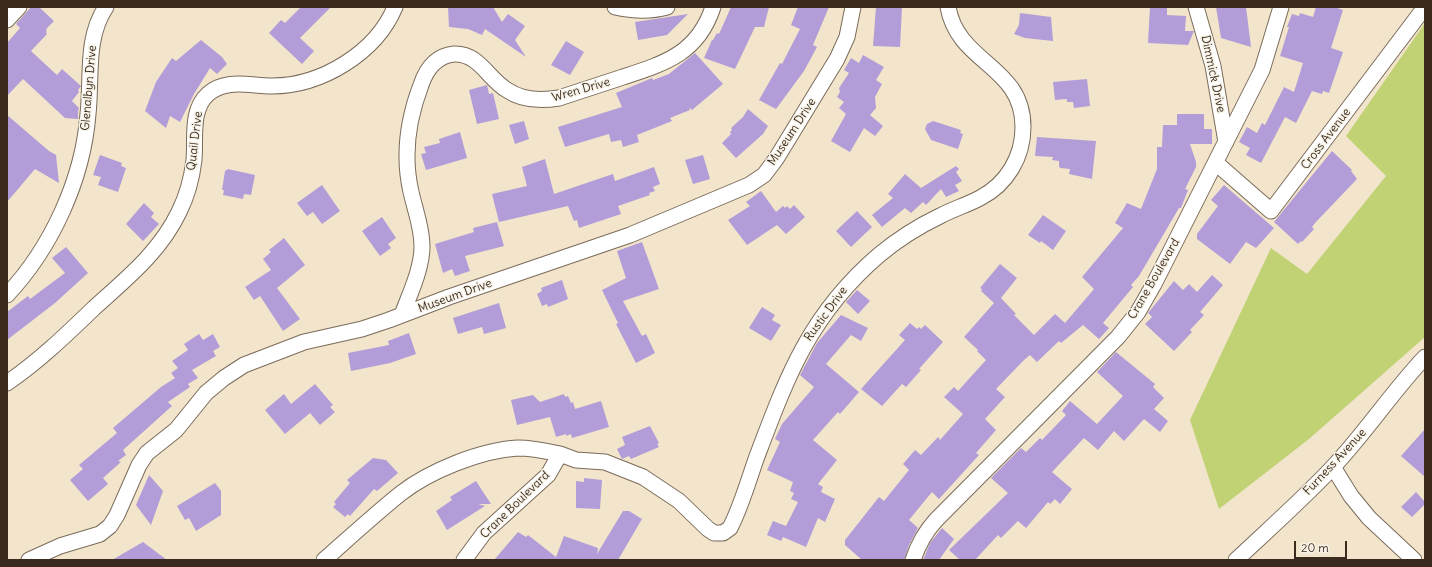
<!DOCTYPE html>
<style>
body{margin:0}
#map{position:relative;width:1432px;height:567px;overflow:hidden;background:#f2e5cb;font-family:Delius,sans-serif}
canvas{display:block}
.frame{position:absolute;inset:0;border:8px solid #3b2a1e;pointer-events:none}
.scale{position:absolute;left:1294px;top:541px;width:53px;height:18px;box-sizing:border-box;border:2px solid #3b2a1e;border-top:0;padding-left:5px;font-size:12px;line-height:14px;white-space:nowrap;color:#3b2a1e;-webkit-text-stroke:3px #f7f3e8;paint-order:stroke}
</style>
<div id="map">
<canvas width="1432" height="567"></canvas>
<div class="frame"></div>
<div class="scale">20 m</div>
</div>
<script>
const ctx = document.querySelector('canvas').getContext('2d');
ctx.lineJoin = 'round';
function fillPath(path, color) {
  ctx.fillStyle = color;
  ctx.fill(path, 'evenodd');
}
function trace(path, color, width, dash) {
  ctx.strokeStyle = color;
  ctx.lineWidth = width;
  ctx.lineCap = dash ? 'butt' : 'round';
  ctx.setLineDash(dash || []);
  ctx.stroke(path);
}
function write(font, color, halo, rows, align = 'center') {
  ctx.font = font + ' Delius,sans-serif';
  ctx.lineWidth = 3;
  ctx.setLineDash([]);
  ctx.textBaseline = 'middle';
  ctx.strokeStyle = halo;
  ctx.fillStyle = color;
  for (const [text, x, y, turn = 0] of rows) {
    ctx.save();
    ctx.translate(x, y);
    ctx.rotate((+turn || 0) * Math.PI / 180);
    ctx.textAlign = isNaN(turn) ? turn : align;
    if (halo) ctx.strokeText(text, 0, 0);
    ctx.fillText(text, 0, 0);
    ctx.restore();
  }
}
const green = new Path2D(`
 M1425,23V337L1309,439L1219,509L1190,420L1271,248L1307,274L1386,176L1346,136Z`);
const building = new Path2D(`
 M31,7H39L54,21L47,28L46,32L47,34L31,51L57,75L62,69L81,86L78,90L79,92L72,101L79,108L78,111V119L65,118L23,79L7,96V43L20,28L16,24Z
 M301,7H331L300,38L314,51L302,64L269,33L281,20L285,23Z
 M448,7H493L502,22L508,14L525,26L515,40L526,57L485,29L482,35L468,29L449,27Z
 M731,7H769L764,27H755L735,69L704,58L712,40H713L717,33L719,34Z
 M798,7H829L813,45L817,47L804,71L776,109L759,100L780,63L782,64L800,29L791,25Z
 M876,7H902L900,47L873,46Z
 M1150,7H1167V15L1186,16L1185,31H1194L1188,45L1148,43Z
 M1216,7H1246L1251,47L1221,38Z
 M1316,7H1334L1343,10L1331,48L1343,52L1329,93L1323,91L1322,94L1312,91L1296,123L1285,117L1261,163L1246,155L1250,148L1239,142L1247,127L1257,133L1262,123L1265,125L1284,87L1294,92L1303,63L1280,56L1289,27H1287L1292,14L1299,16L1300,13L1313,17Z
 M1020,13L1051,17L1053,41L1025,38L1014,34L1019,25Z
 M688,14L667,35L638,40L635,22Z
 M201,40L222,57L227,64L217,74L210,68L194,94L180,122L170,116L166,128L145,111L156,82L172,58L176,61Z
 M566,41L584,52L570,75L551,65Z
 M695,53L723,84L692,110L689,107L690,110L670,118L672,121L637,135L639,142L623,147L621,140L611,142L609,134L565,147L558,127L622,107L616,93L652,78L653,80L669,74Z
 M863,55L884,67L876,80L882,84L875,97L876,108L870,115L883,126L875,136L864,128L850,152L831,141L846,114L839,108L844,102L837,97L840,92L839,88L849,73L844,70L851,58L859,63Z
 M1087,79L1090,106L1074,108L1073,102H1067V99L1055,100L1053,82Z
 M487,85L489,94L493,93L499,119L477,124L469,90Z
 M748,109L768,126L763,134L736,158L722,143L731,134L730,132L732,130L731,128L743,117Z
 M1177,114H1204V129H1212V144H1190L1196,162V167L1185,189L1188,190L1181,208H1179L1139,276L1131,285L1133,287L1103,323L1109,328L1099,339L1083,325L1061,343L1059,341L1037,362L1030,355L1024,360L996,389L1005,397L985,419L996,430L976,453L979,455L939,499L932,492L909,520L918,528L909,545L904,560H862L845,545V540L879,497L884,501L909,470L903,464L915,450L921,455L938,437L940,440L963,414L944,397L954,387L958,391L986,360L977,351L978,350L964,337L994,303L981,291L982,289L980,288L1000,264L1017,278L1001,298L1016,314L1014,315L1034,335L1055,314L1065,323L1094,289L1082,277L1123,228L1115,223L1127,203L1141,209L1157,169V147H1162L1163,125H1177Z
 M7,115L49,151L56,155L59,183L35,169L7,202Z
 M524,121L529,139L515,144L509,125Z
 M933,121L961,130L960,133L963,134L958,149L931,140L925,129L927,124Z
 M460,132L467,158L426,170L421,154L426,153L424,147L440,143L439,139Z
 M1037,137L1096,141L1092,179L1069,174L1070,169L1060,168L1059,166V161L1052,160L1053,157L1035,156Z
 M1332,151L1352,170L1351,171L1357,179L1315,223L1312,227L1314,229L1302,242L1301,241L1298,244L1274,222Z
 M100,155L122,163L121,166L126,168L118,192L98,185L101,177L93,175Z
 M703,155L710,179L693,184L685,160Z
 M545,159L554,194L613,174L615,181L654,167L660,184L653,187L655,191L649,193L650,195L618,206L621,214L579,228L577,220L574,221L568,206L499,222L492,194L527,186L522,167Z
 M956,166L959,169L956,172L962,181L955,185L959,191L946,197L941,189L926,205L923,202L911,213L905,208L882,227L872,215L893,198L888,194L905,174L921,188Z
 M228,169L255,175L251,195L244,194L243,199L223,195L224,190H222L225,171Z
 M322,185L340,211L322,224L313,212L307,216L297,203Z
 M1224,185L1274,228L1256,248L1246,242L1230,264L1197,239V234L1218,206L1211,200Z
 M761,191L776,212L783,206L785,208L787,206L790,209L794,205L805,217L786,234L777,225L747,245L728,220L750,206L746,202Z
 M144,203L154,213L151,217L159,224L143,241L126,224Z
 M857,211L872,227L851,247L836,231Z
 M1043,215L1066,231L1053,250L1041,241L1040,243L1028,235Z
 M382,217L396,238L388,244L391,248L380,256L362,231Z
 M497,222L504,246L465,256L470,271L455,276L452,269L443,273L435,244L474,232L473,228Z
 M284,238L305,265L277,288L300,319L283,331L260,296L254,300L245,287L271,270L263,259L271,252L269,250Z
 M642,242L659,289L623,301L642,336L646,334L655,353L636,363L616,324L618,323L602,290L626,278L617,251Z
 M66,247L88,273L55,303L7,340V312L28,296L30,299L65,273L52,258Z
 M1212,275L1223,285L1200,312L1204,315L1190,330L1192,332L1174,351L1145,324L1152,317L1148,313L1174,281L1183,290L1189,284L1197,292Z
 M562,280L568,299L548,307L547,304L542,306L537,294L542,291L541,288Z
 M857,290L870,301L858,314L846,302Z
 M499,303L506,328L484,334L482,327L458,334L453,318Z
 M762,307L775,315L772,320L781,325L771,341L749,328Z
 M841,315L868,328L861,341L851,335L826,364L859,392L840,414L838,412L813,440L837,460L818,484L823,487L821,492L835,499L825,522L818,518L806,547L783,537L781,541L767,535L773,521L786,526L798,502L791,499L794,493L790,491L793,482L767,470L780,442L775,439L782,424L814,387L800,375L817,343Z
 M910,323L917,329L919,327L921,329L925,325L943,342L919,369L921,370L906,387L902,384L882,406L861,389L905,340L899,335Z
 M409,333L416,354L390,363L351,371L348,353L389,345L388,341Z
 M199,334L203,340L213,334L220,347L213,351L216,356L192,370L198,378L188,384L190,387L168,402L172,406L123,450L126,455L118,461L121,462L103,478L108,484L88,501L70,480L83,469L79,465L117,433L113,428L161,387L175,378L171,373L178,368L172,361L188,350L184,344Z
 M1116,352L1155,384L1153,387L1164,398L1154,409L1168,421L1160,432L1144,419L1124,441L1114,431L1098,450L1084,438L1052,472L1072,489L1060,504L1055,499L1050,504L1048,502L1026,528L1018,521L1001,538L998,535L975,560H960L949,550L1008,493L991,478L1021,448L1026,452L1040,438L1042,440L1066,415L1062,411L1070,401L1097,424L1123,396L1097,372Z
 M315,384L333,405L330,407L335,412L320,425L310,413L285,434L265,410L284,394L291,404Z
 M564,394L565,397L568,396L571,403L573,402L575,409L601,401L609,427L572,438L571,434L566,436V434L556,437L550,417L517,425L511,400L533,395L540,402Z
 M650,426L659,443L657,444L659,447L631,459L629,456L622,459L617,449L625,445L622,437Z
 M1425,429V477L1401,456Z
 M373,458L386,460L398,473L377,491L374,489L350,516L348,514L345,517L333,507L336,504L334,502L350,483L347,480Z
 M149,475L163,491L151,525L136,505Z
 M584,478L602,480L600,509L576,508V481L584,482Z
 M476,481L491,504H478L485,506L447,530L436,511L452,500L450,497Z
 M215,483L221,491V515L196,531L189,518L185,520L177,506Z
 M1416,492L1425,502V504L1412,517L1401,507Z
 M623,511H629L642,519L618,560H494L518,532L526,537L528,535L556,557L564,536L598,548L597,554Z
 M942,528L954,539L939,560H923L930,543Z
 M143,542L167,560H112Z`);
const street = new Path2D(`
 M615,7C633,11 649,12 667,7
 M1196,7L1213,66L1226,142
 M7,20L19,7
 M1216,163L1271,211L1425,7
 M7,295C52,247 83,179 88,114C92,78 85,38 106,7
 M402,315C410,293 422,269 422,246C422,227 415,210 411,192C403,157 408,119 421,85C426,70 435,56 454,54C479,53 488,79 507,90C523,101 541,101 559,98C580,91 602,84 623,77C666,63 698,53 713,7
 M7,383C39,361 66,335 94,308C126,279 160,252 179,212C187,196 192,177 194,160C196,139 190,110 208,94C226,78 250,86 272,86C321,86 376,53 395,7
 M560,454L576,460L605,462L643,477L679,501L708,529L714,533H723L730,528C741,507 748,482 756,459C787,377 809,315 879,255C897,240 919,226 940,216C953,209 967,205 980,198C1007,184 1023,157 1023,127C1023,65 958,64 948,7
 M1333,467L1351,496L1369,518L1414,560
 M29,560L60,546L100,534L110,526L117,515L139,465L147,453L176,430L206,393L224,378L244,365L304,342L362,329L389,320L449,297L630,235L749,185L764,175L776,159L837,59L847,37L853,7
 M324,560C349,538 374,515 400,494C429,471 481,450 518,448C533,448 546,451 560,454L548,475L484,533L464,560
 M913,560C918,545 925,532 936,520L1118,337L1138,312L1154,284L1262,70L1281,7
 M1236,560C1269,529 1303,499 1333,467C1366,432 1392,392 1425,357`);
const streetNames = [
 ["Dimmick Drive",1213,74,78],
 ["Glenalbyn Drive",89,88,-85],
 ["Wren Drive",581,90,-16],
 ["Museum Drive",792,132,-57],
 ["Cross Avenue",1326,139,-53],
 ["Quail Drive",195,141,-83],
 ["Crane Boulevard",1154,279,-60],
 ["Museum Drive",455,296,-20],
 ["Rustic Drive",826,314,-54],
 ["Furness Avenue",1335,462,-47],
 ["Crane Boulevard",515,505,-44]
];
fillPath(green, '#c1d275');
fillPath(building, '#b29dd8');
trace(street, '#7b6b5b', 17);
trace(street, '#fff', 15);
write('12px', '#3b2a1e', '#f7f3e8', streetNames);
</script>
